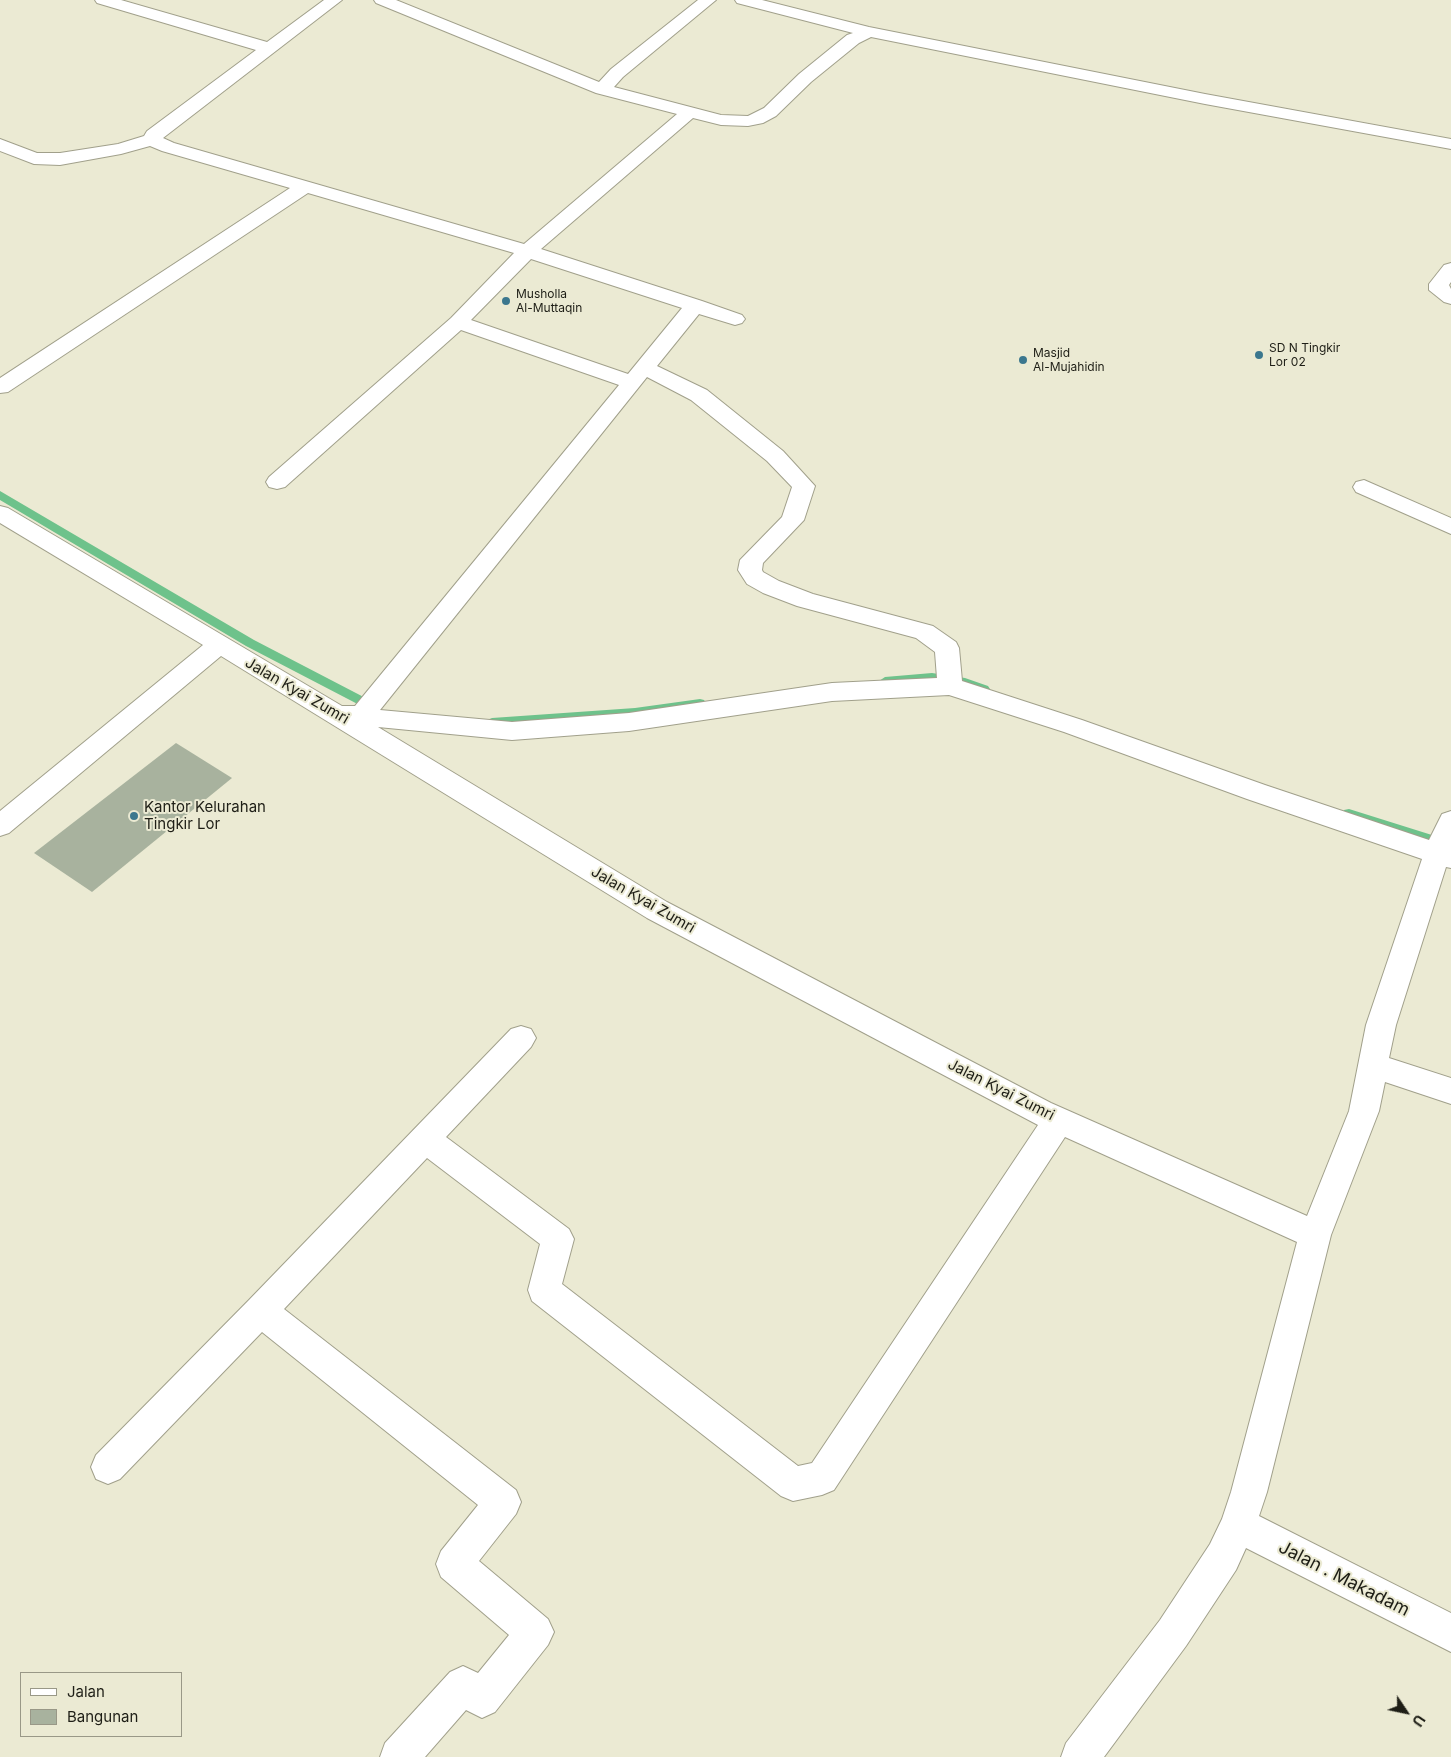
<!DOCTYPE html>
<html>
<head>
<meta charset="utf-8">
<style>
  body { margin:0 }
  #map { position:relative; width:1451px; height:1757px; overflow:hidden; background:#ebead3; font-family:Inter,sans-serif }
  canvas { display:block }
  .legend { position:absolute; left:20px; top:1672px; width:162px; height:65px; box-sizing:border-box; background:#ebead3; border:1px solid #999887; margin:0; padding:6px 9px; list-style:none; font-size:15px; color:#1e1e16 }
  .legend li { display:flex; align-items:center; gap:10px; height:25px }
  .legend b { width:25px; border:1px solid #999887 }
  .north { position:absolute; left:1381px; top:1687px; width:50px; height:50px; -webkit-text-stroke:4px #ebead3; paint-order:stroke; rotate:124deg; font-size:14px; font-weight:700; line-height:20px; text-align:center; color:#1e1e16 }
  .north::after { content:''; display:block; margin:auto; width:18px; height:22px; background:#1e1e16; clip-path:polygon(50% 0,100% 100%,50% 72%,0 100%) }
</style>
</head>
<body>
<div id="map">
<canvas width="1451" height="1757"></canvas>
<ul class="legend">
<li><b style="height:6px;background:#fff"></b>Jalan</li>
<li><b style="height:14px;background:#a8b29e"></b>Bangunan</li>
</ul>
<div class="north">U</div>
</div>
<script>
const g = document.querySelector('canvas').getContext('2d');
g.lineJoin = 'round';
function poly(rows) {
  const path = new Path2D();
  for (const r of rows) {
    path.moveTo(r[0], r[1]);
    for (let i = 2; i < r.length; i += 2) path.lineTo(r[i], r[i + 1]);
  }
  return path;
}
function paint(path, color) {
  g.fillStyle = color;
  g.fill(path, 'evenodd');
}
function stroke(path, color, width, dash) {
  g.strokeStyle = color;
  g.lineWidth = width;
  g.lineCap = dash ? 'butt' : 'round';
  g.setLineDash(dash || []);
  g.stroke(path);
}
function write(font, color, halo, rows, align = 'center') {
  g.font = font + ' Inter,sans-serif';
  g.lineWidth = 4;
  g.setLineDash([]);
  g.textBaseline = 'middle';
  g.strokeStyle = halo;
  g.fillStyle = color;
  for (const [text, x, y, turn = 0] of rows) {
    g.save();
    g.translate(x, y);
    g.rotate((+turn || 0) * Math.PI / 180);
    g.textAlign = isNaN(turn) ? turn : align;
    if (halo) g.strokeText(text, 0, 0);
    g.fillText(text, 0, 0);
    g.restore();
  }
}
const stream = poly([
  [0,491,254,640,379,705,381,708,379,711,375,712,371,711,246,646,0,500,0,491],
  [932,673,965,678,988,686,990,689,984,693,963,686,932,681,885,685,879,681,885,677,932,673],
  [700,699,704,700,706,703,704,706,635,716,492,728,487,726,486,723,487,720,492,718,635,708,700,699],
  [1349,809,1451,841,1451,851,1344,818,1342,814,1344,810,1349,809]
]);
const building = poly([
  [176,743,232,778,92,892,34,853]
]);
const minor = poly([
  [95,0,121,0,267,42,324,0,342,0,163,138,174,143,524,244,677,114,596,93,376,3,374,0,396,0,599,82,611,69,698,0,716,0,623,77,614,87,721,115,748,116,764,108,799,74,847,35,853,33,737,3,735,0,762,0,869,27,1205,94,1451,139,1451,149,1205,104,871,37,859,43,811,82,776,116,763,123,748,126,721,125,693,118,541,249,702,301,742,315,745,319,742,323,735,325,699,314,657,366,707,390,783,451,815,486,804,520,763,563,762,570,763,572,779,581,813,594,933,626,956,642,959,648,962,681,1082,720,1265,785,1429,840,1442,814,1451,811,1451,868,1446,867,1396,1025,1389,1058,1451,1078,1451,1104,1385,1082,1379,1111,1331,1235,1267,1492,1259,1516,1451,1613,1451,1652,1246,1548,1236,1570,1186,1646,1104,1757,1061,1757,1066,1743,1160,1620,1210,1544,1222,1519,1231,1492,1297,1242,1065,1137,834,1490,822,1495,793,1501,781,1496,532,1301,528,1290,540,1244,427,1158,284,1309,516,1490,521,1502,516,1514,479,1561,548,1619,554,1632,548,1645,495,1712,482,1718,466,1710,425,1757,380,1757,385,1743,450,1672,463,1666,478,1673,509,1635,441,1577,436,1564,441,1551,478,1505,262,1332,120,1479,108,1484,96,1479,91,1467,96,1455,249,1300,511,1029,521,1026,531,1029,536,1038,531,1047,446,1137,569,1229,574,1239,562,1284,798,1466,812,1463,1038,1125,647,918,221,656,9,833,0,836,0,811,203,645,0,523,0,506,8,508,342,706,355,706,619,385,461,330,285,487,277,489,269,487,266,482,269,477,451,318,514,253,308,193,8,392,0,393,0,378,290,188,162,151,150,146,121,154,60,165,34,164,0,151,0,139,37,153,60,153,118,144,144,136,147,131,256,50,97,3,95,0],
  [531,259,682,308,628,374,471,320,531,259],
  [647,377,691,400,767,461,792,487,782,517,740,560,738,570,747,584,763,593,797,606,916,638,935,652,937,678,832,683,629,713,512,722,380,710,647,377],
  [949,695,1064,732,1247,799,1422,859,1366,1025,1349,1111,1307,1216,1051,1103,667,902,378,727,512,740,629,731,832,701,949,695],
  [1451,263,1451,282,1449,285,1451,289,1451,304,1444,302,1429,290,1429,284,1444,265,1451,263],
  [1364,480,1451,518,1451,534,1356,492,1353,487,1356,482,1364,480]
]);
const markers = [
  [506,301,5,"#3b778e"],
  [1259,355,5,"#3b778e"],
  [1023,360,5,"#3b778e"],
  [134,816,5,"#3b778e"]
];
const farPoinames = [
  ["Musholla",516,294],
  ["Al-Muttaqin",516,308],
  ["SD N Tingkir",1269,348],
  ["Lor 02",1269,362],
  ["Masjid",1033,353],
  ["Al-Mujahidin",1033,367]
];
const streetNames = [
  ["Jalan Kyai Zumri",297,691,30],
  ["Jalan Kyai Zumri",643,900,30],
  ["Jalan Kyai Zumri",1001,1090,27]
];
const poiNames = [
  ["Kantor Kelurahan",144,807],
  ["Tingkir Lor",144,824]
];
const nearStreetnames = [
  ["Jalan . Makadam",1344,1579,27]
];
paint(stream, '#6ec28b');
paint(building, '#a8b29e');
stroke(minor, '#a1a08b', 2);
paint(minor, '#fff');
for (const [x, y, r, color] of markers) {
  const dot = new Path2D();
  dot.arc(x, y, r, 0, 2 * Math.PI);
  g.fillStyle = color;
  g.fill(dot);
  stroke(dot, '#ebead3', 2);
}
write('12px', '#1e1e16', '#ebead3', farPoinames, 'left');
write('15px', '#1e1e16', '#ebead3', streetNames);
write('15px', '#1e1e16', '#ebead3', poiNames, 'left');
write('18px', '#1e1e16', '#ebead3', nearStreetnames);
</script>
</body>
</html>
